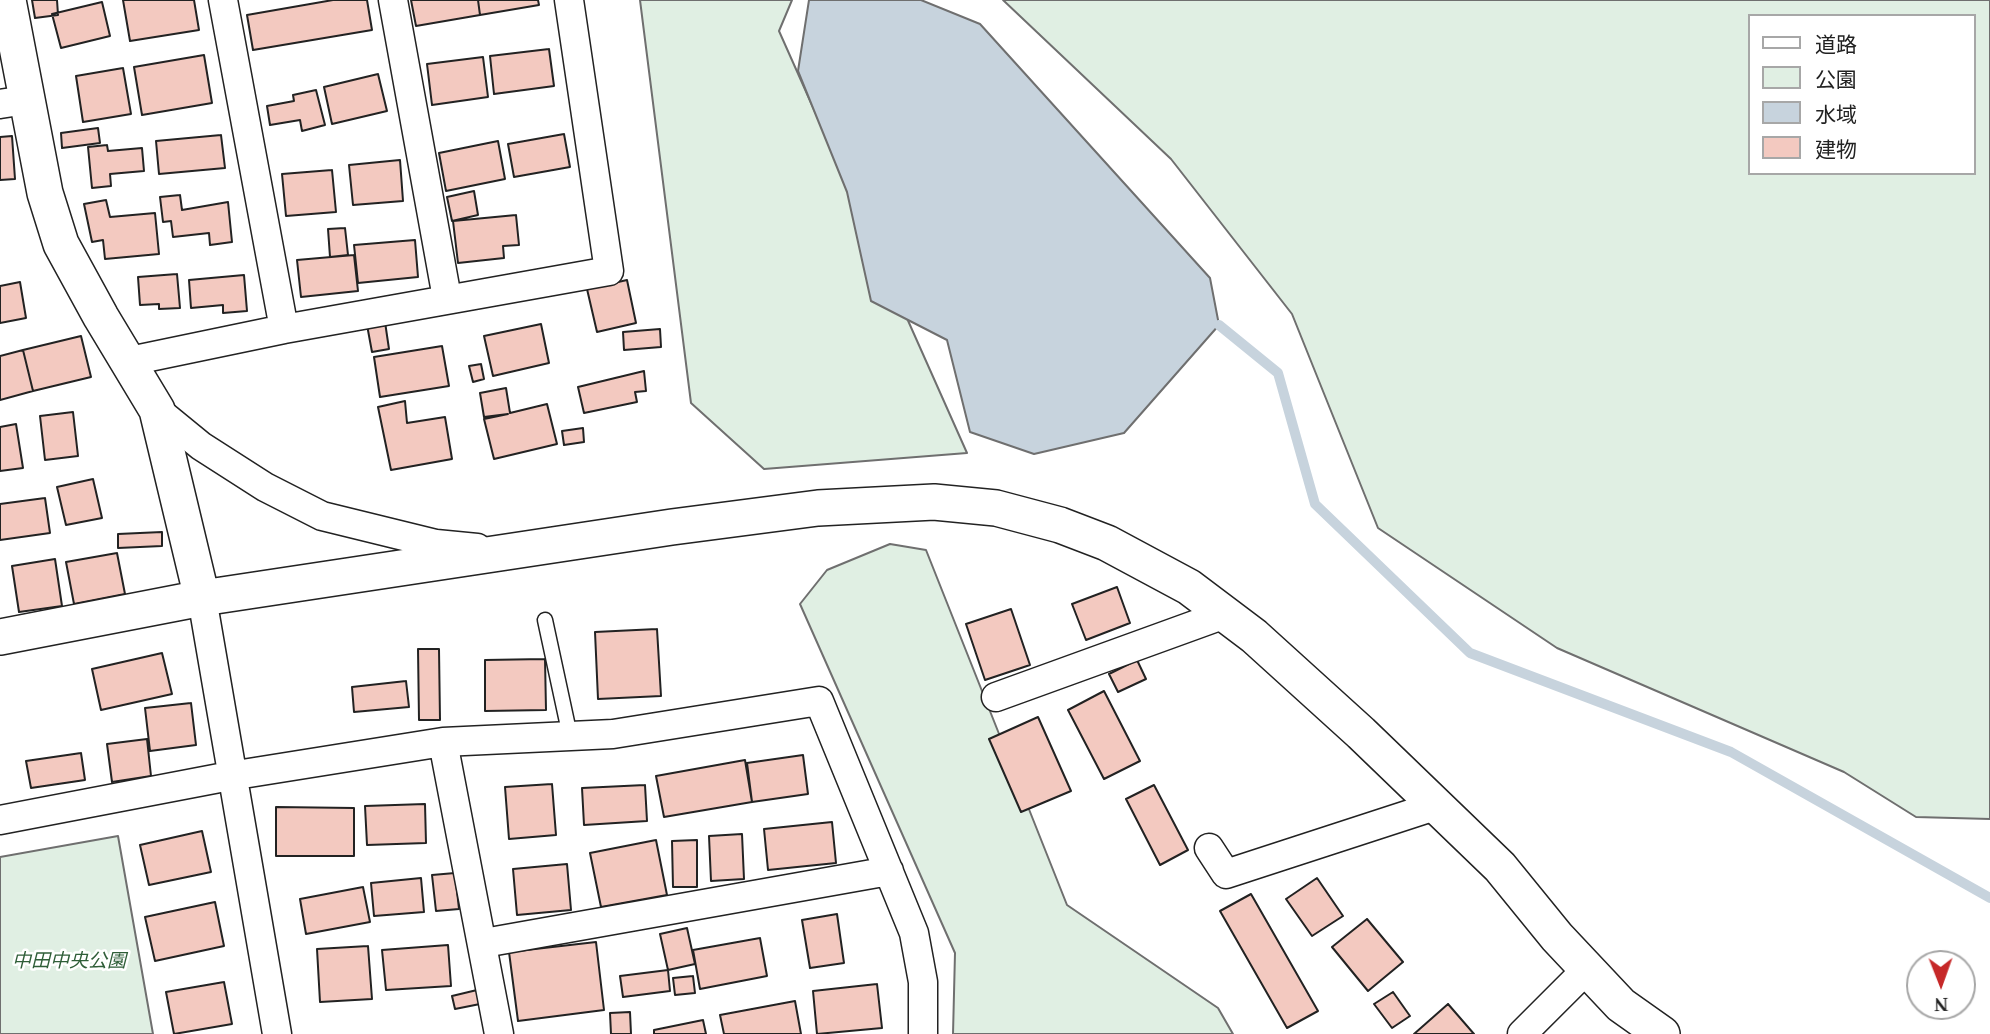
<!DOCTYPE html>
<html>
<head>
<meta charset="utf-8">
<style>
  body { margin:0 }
  #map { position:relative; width:1990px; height:1034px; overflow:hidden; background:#fff; font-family:"Times New Roman","Noto Sans JP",serif }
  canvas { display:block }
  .legend { position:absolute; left:1748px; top:14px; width:228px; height:161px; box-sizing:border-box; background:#fff; border:2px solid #a7a7a7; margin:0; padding:9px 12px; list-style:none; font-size:21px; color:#222 }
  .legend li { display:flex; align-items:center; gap:14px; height:35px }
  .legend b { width:35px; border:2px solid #a7a7a7 }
  .north { position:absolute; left:1906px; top:950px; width:70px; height:70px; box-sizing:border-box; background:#fff; border:2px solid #a7a7a7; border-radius:50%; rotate:179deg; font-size:19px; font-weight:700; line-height:28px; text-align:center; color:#222 }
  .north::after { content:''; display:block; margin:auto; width:24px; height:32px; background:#c62828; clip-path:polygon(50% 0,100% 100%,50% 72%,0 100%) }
</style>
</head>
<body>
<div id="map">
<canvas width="1990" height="1034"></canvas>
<ul class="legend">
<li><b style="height:9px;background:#fff"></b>道路</li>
<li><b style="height:19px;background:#e0efe3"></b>公園</li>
<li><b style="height:19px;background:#c7d3dd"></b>水域</li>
<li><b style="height:19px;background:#f3c9c0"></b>建物</li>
</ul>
<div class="north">N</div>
</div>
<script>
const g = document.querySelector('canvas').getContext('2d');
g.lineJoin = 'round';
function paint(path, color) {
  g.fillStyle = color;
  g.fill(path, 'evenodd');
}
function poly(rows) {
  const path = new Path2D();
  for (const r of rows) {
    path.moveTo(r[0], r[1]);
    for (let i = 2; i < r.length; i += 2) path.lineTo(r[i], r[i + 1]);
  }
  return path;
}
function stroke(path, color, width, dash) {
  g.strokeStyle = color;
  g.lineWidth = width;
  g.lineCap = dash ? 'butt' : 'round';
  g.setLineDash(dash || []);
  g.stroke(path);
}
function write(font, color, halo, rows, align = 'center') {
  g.font = font + ' "Times New Roman","Noto Sans JP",serif';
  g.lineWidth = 5;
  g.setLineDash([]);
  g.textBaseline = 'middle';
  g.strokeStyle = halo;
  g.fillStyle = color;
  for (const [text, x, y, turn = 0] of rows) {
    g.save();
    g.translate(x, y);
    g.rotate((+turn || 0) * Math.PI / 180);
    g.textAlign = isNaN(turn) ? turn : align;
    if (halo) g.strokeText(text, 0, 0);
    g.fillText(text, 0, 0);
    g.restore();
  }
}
const green = poly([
  [640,0,792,0,779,31,967,453,764,469,691,403,640,0],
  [1003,0,1990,0,1990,819,1916,817,1844,772,1557,648,1378,528,1292,314,1171,159,1003,0],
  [1750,16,1974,16,1974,173,1750,173,1750,16],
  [890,544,926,550,1067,905,1218,1008,1233,1034,953,1034,955,953,800,604,827,570,890,544],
  [118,836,153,1034,0,1034,0,857,118,836]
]);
const water = poly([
  [809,0,921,0,980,24,1210,278,1219,325,1124,433,1034,454,970,432,947,340,871,301,847,192,798,71,809,0]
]);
const stream = poly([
  [1219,325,1278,373,1315,504,1470,653,1731,752,1990,898]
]);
const building = poly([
  [32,0,57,0,58,15,35,18,32,0],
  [123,0,194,0,199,30,130,41,123,0],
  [333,0,367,0,372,30,253,50,247,15,333,0],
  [411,0,478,0,480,15,416,26,411,0],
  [478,0,538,0,539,5,480,15,478,0],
  [102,2,110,36,61,48,52,14,102,2],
  [549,49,554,86,494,94,490,56,549,49],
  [204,55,212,103,142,115,134,67,204,55],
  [483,57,488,97,432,105,427,64,483,57],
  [123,68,131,114,83,122,76,76,123,68],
  [378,74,387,111,332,124,324,87,378,74],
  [316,90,325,125,302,131,300,120,270,125,267,106,294,101,293,95,316,90],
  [98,128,100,143,62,148,61,133,98,128],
  [564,134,570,167,514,177,508,144,564,134],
  [221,135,225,168,159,174,156,141,221,135],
  [12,136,15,179,0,180,0,137,12,136],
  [498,141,505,179,446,191,439,153,498,141],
  [107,145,108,151,142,148,144,171,110,174,111,186,92,188,88,147,107,145],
  [400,160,403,201,353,205,349,165,400,160],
  [332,170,336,212,286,216,282,174,332,170],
  [474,191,478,215,452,221,447,197,474,191],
  [180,195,182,210,228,202,232,242,210,245,209,233,173,237,171,221,163,222,160,197,180,195],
  [106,200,110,217,155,213,159,254,105,259,103,240,92,242,84,204,106,200],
  [516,215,519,245,503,246,504,258,458,263,453,221,516,215],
  [345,228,348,255,330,257,328,229,345,228],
  [415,240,418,277,358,283,354,245,415,240],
  [354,255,358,291,301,297,297,260,354,255],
  [177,274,180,308,159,309,159,304,140,305,138,277,177,274],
  [244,275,247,311,223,313,223,305,191,308,189,280,244,275],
  [627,280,636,323,597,332,587,289,627,280],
  [20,282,26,318,0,323,0,286,20,282],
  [385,322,389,349,372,352,367,325,385,322],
  [541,324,549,363,493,376,484,336,541,324],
  [660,329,661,347,624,350,623,332,660,329],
  [81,336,91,377,33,391,23,350,81,336],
  [442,346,449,386,380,397,374,357,442,346],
  [23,350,33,391,0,400,0,356,23,350],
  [481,364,484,379,473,382,469,366,481,364],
  [644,371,646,391,635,392,637,402,584,413,578,387,644,371],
  [506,388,510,413,547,404,557,444,494,459,484,419,508,414,484,417,480,393,506,388],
  [405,401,407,423,445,417,452,459,391,470,378,407,405,401],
  [73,412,78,456,45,460,40,416,73,412],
  [16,424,23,468,0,471,0,427,16,424],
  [583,428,584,442,564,445,562,431,583,428],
  [93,479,102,518,66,525,57,487,93,479],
  [45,498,50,533,0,540,0,504,45,498],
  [162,532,162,546,118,548,118,534,162,532],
  [117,553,125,594,74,604,66,562,117,553],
  [55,559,62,606,19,612,12,566,55,559],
  [1117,587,1130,623,1086,640,1072,604,1117,587],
  [1011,609,1030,665,985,680,966,624,1011,609],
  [657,629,661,696,598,699,595,632,657,629],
  [418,649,439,649,440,720,419,720,418,649],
  [162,653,172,694,101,710,92,669,162,653],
  [545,659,546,710,485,711,485,660,545,659],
  [1137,660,1146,679,1118,692,1109,674,1137,660],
  [406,681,409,707,354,712,352,687,406,681],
  [1104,691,1140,761,1104,779,1068,710,1104,691],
  [191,703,196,745,150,751,145,708,191,703],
  [1038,717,1071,791,1021,812,989,739,1038,717],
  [147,739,151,776,112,782,107,744,147,739],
  [81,753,85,780,31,788,26,761,81,753],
  [803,755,808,794,752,802,747,763,803,755],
  [745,760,752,802,664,817,656,776,745,760],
  [552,784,556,835,509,839,505,787,552,784],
  [645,785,647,821,584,825,582,788,645,785],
  [1154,785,1188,850,1160,865,1126,799,1154,785],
  [425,804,426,843,367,845,365,806,425,804],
  [276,807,354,808,354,856,276,856,276,807],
  [832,822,836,863,768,870,764,829,832,822],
  [202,831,211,872,149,885,140,845,202,831],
  [742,834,744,879,711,881,709,836,742,834],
  [656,840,667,895,601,907,590,853,656,840],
  [697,840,697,887,673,887,672,841,697,840],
  [567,864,571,910,517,915,513,869,567,864],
  [455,873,459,909,436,911,432,875,455,873],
  [421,878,424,912,374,916,371,883,421,878],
  [1317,878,1343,916,1312,936,1286,899,1317,878],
  [363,887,370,922,306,934,300,899,363,887],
  [1251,894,1318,1011,1287,1028,1220,911,1251,894],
  [215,902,224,946,155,961,145,917,215,902],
  [837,914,844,963,810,968,802,920,837,914],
  [1367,919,1403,962,1368,991,1332,947,1367,919],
  [687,928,695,964,668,970,660,934,687,928],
  [760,938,767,976,700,989,693,950,760,938],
  [596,942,604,1010,518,1021,509,952,596,942],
  [448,945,451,986,386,990,382,950,448,945],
  [368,946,372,999,320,1002,317,949,368,946],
  [668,970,670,991,623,997,620,976,668,970],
  [693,976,695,993,675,995,673,978,693,976],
  [224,982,232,1024,174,1034,166,992,224,982],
  [877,984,882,1028,817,1034,813,991,877,984],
  [477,990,480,1004,455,1009,452,996,477,990],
  [1393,992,1410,1016,1392,1028,1374,1004,1393,992],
  [795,1001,801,1034,724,1034,720,1015,795,1001],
  [1448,1004,1474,1034,1414,1034,1448,1004],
  [630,1012,631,1034,611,1034,610,1013,630,1012],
  [703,1020,706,1034,654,1034,654,1030,703,1020]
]);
const service = poly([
  [545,620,570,736]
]);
const minor = poly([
  [223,0,284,329],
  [393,0,447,298],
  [0,104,26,100],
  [130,361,284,329,609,271,569,0],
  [157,410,201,446,265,487,322,516,436,544,477,548],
  [202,598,277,1034],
  [996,697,1225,614],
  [443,742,499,1034],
  [0,820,230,776,443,742,613,734,819,701,914,933,923,982,923,1034],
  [1209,848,1226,874,1438,805],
  [484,943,889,871],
  [1522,1034,1587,969]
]);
const tertiary = poly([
  [8,0,45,193,61,244,101,317,157,410,202,598],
  [0,637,202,598,672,527,818,508,934,502,996,508,1060,525,1107,543,1189,587,1254,636,1361,733,1500,867,1557,937,1621,1005,1662,1034]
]);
const parkNames = [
  ["中田中央公園",69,962]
];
paint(green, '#e0efe3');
stroke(green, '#6f6f6f', 2);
paint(water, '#c7d3dd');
stroke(water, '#6f6f6f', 2);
stroke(stream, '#c7d3dd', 10);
paint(building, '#f3c9c0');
stroke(building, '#222', 2);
stroke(service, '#222', 17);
stroke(minor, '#222', 31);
stroke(tertiary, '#222', 38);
stroke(service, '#fff', 14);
stroke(minor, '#fff', 28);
stroke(tertiary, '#fff', 35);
write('italic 19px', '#2f5e38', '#fff', parkNames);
</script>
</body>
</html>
